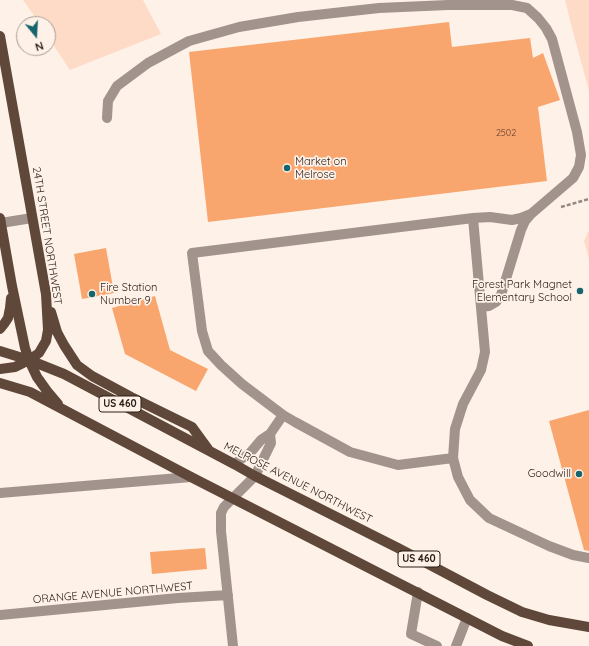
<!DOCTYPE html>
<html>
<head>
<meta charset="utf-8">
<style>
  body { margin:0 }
  #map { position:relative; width:589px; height:646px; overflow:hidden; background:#fef1e8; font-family:Quicksand,sans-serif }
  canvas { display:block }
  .north { position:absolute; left:16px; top:16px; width:40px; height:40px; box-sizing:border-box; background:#fef1e8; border:1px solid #aa9d95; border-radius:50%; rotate:162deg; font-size:11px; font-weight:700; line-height:16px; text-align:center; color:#2b2018 }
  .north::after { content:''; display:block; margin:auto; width:14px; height:18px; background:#17656c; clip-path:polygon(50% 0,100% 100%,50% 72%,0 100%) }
</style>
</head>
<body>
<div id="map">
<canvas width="589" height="646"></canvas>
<div class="north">N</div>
</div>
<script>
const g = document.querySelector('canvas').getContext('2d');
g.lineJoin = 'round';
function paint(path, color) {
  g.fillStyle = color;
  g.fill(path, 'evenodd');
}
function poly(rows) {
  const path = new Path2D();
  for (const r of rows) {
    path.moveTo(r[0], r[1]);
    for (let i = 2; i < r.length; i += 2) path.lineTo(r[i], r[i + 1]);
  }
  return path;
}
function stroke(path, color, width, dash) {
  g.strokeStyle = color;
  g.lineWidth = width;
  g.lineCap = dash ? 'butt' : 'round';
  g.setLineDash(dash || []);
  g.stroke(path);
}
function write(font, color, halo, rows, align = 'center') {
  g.font = font + ' Quicksand,sans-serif';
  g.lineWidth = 3.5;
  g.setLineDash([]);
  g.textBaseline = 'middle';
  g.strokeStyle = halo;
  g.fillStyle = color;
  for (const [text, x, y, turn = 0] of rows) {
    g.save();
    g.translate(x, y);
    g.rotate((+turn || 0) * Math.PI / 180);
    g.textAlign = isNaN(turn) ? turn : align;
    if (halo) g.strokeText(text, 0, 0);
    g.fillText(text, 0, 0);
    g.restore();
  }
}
const green = poly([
  [23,0,143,0,161,34,70,70,48,37,48,24,40,24],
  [565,0,589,0,589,91,572,28],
  [589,231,589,259,584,241,588,232]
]);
const building = poly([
  [449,22,452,47,530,38,533,58,543,53,560,100,538,107,547,181,208,222,189,52],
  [106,248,114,293,82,299,74,254],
  [155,296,170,350,208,369,196,391,125,354,112,308],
  [589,410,589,551,584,550,549,421],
  [205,548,207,569,152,574,150,552]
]);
const path = poly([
  [561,207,589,199]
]);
const minor = poly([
  [107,118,108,101,117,86,148,63,189,41,239,27,298,17,379,8,448,5,512,5,527,8,538,18,546,28,552,39,577,132,581,155,579,167,573,178,531,214,525,221,521,230,501,295,496,302,489,306,481,307],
  [473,218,490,217,512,220,521,218,531,214],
  [1,223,32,218],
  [283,415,242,384,221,365,208,351,202,331,192,253,473,218,485,352,481,370,463,404,455,429,453,458],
  [234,464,250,453,261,440,270,434,283,415,295,422,350,452,398,465,453,458,458,477,470,500,489,518,549,546,573,555,589,558],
  [0,493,191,477],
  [418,592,411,634,437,646],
  [0,615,178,598,228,595],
  [233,646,221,531,221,513,224,507,255,476,271,443,270,434],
  [456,646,467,618]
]);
const major = poly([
  [0,36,46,294,48,330,46,341,39,353,29,360,15,367,0,369],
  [0,218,12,286,25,348,29,360,37,377,47,391,58,404],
  [51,312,57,332,64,345,77,365,92,376,131,397,192,427,208,449],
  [0,329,4,324,8,318,10,308,11,298],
  [0,351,29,360,64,374,234,464,255,476,398,548,487,595,522,612,549,620,589,627],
  [0,383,30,392,191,477,502,636,528,646]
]);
const markers = [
  [287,168,4,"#17656c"],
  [580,291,4,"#17656c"],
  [92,294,4,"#17656c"],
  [579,474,4,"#17656c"]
];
const numberNames = [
  ["2502",506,133]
];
const shields = [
  [120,404,42],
  [419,559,42]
];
const shieldNames = [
  ["US 460",120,404],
  ["US 460",419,559]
];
const poiNames = [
  ["Market on",295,162],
  ["Melrose",295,175],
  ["Forest Park Magnet",572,285,"right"],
  ["Elementary School",572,298,"right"],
  ["Fire Station",100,288],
  ["Number 9",100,301],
  ["Goodwill",571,474,"right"]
];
const streetNames = [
  ["24TH STREET NORTHWEST",47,236,81],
  ["MELROSE AVENUE NORTHWEST",298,483,27],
  ["ORANGE AVENUE NORTHWEST",113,593,-5]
];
paint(green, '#fedbc6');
paint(building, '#f8a56e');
stroke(path, '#948880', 2.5, [4, 2]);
stroke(minor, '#a2948c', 10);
stroke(major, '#5f4839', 10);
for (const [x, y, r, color] of markers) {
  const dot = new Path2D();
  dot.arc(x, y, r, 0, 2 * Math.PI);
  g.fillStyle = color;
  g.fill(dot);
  stroke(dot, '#fef1e8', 1.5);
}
write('9px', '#5e412e', null, numberNames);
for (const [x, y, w] of shields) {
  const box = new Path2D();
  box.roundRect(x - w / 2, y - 8, w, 16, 3);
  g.fillStyle = '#fef1e8';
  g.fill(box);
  stroke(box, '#2b2018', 1);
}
write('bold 10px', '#2b2018', null, shieldNames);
write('11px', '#2b2018', '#fef1e8', poiNames, 'left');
write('11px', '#2b2018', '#fef1e8', streetNames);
</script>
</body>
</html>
